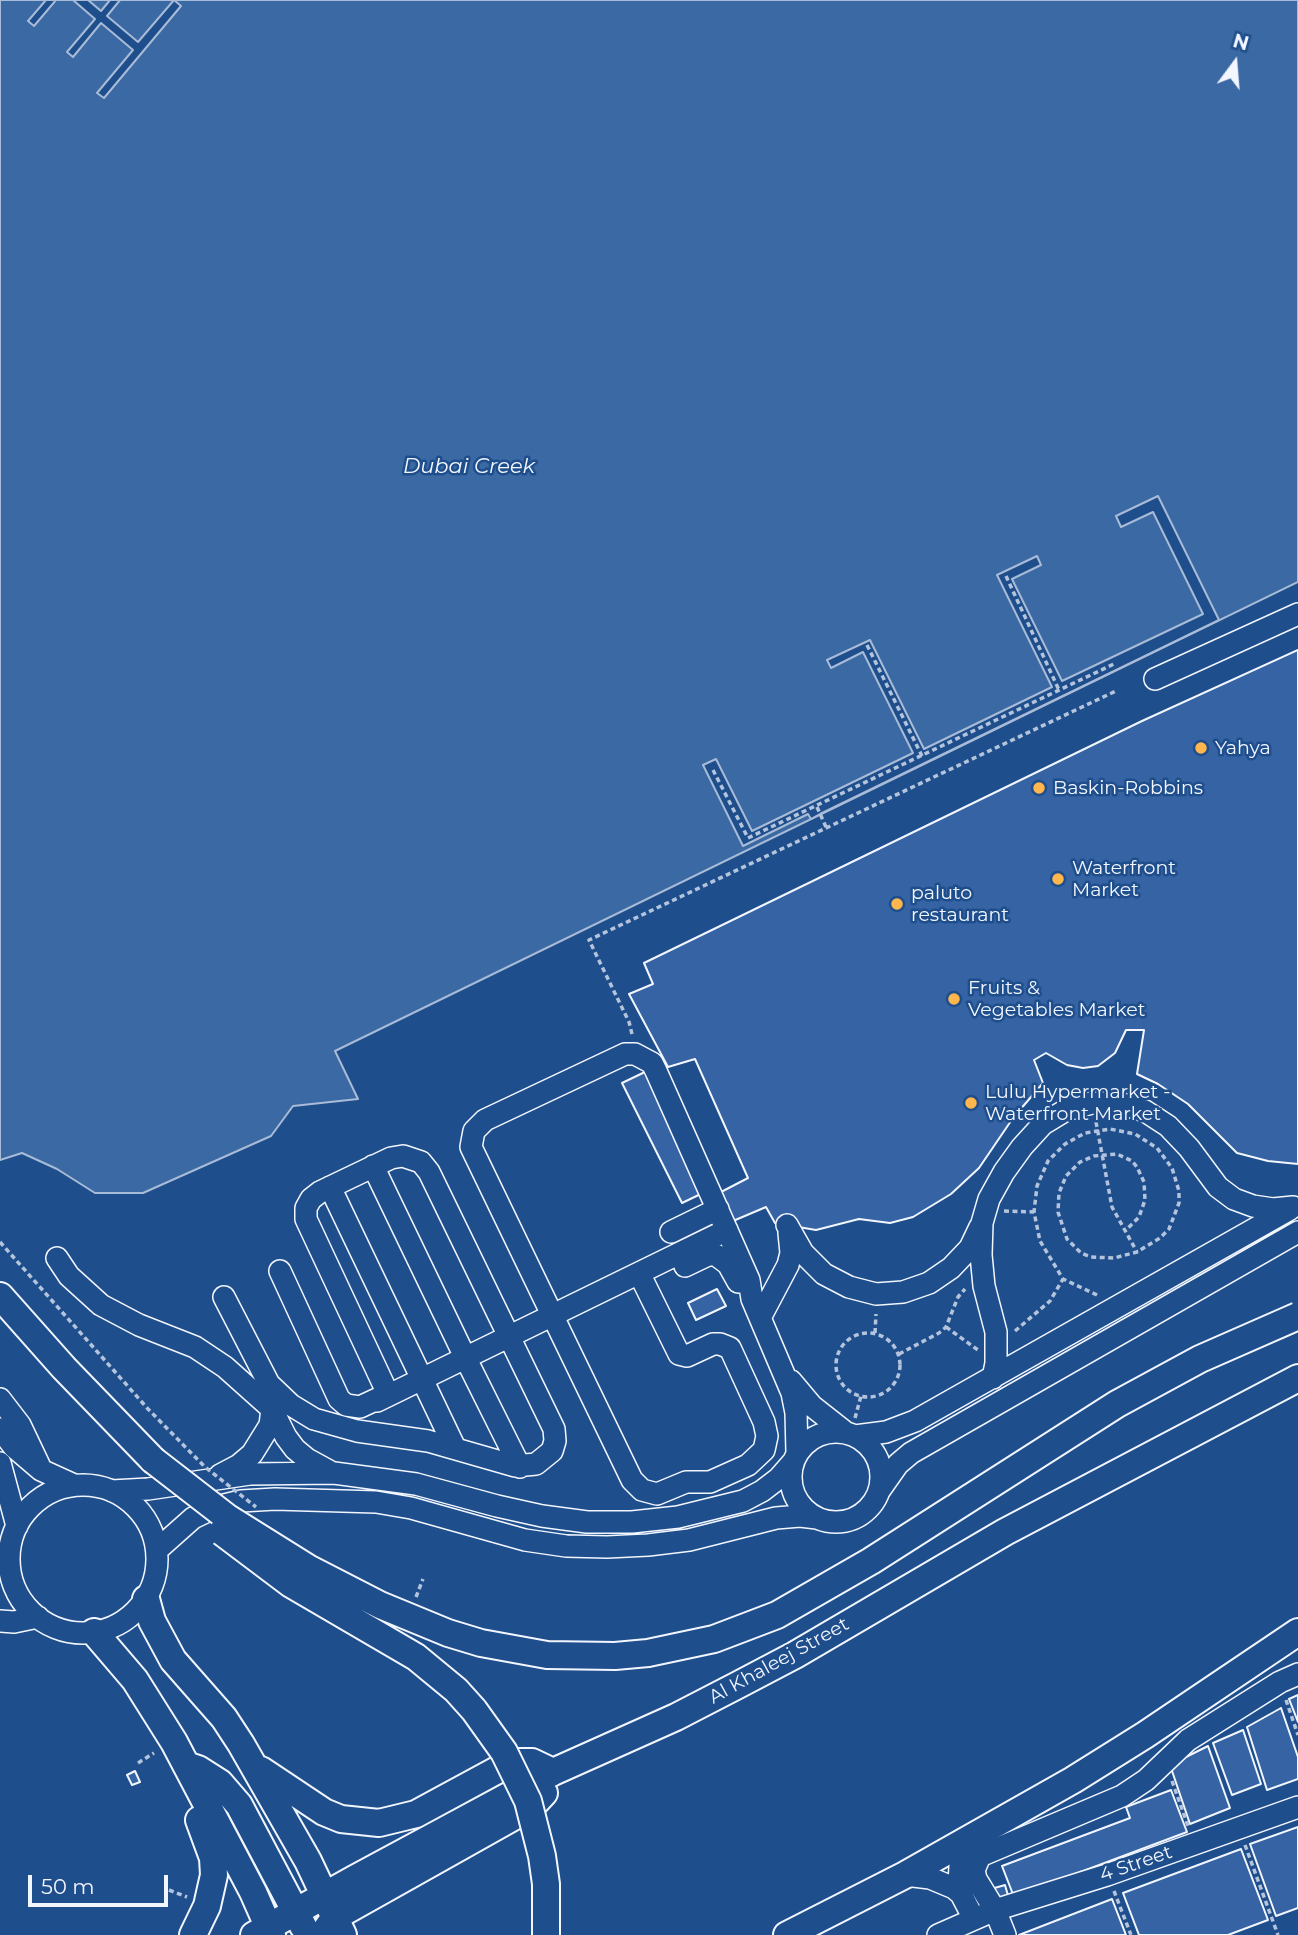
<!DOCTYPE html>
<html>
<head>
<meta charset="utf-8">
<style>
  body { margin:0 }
  #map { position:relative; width:1298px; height:1935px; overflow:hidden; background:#1f4e8c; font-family:Montserrat,sans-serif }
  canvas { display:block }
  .north { position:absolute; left:1200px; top:28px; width:70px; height:70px; -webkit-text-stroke:5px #1f4e8c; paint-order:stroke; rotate:16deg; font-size:19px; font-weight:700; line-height:28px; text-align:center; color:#f2f6ff }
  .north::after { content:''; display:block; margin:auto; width:24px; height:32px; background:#f2f6ff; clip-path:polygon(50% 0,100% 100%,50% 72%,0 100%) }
  .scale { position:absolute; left:28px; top:1875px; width:140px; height:32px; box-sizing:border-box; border:4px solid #f2f6ff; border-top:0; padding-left:9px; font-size:21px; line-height:24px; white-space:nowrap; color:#f2f6ff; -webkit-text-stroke:5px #1f4e8c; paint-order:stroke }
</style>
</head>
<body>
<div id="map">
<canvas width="1298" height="1935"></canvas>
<div class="north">N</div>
<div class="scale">50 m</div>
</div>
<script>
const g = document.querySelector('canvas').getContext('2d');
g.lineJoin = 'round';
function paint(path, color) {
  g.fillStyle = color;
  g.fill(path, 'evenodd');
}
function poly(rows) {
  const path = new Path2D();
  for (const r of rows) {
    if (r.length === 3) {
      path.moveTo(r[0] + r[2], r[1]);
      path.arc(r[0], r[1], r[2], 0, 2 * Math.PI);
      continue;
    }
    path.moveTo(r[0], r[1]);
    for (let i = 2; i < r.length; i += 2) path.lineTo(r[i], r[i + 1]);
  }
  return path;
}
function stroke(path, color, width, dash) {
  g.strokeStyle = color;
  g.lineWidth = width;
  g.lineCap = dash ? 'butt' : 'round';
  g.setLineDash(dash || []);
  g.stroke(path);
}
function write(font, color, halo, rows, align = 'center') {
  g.font = font + ' Montserrat,sans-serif';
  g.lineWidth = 5;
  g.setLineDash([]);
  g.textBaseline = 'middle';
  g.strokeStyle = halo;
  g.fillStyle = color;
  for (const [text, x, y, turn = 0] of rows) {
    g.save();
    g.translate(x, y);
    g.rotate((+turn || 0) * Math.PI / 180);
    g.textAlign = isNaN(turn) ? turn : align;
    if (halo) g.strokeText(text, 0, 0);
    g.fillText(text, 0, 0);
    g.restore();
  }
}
const water = poly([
  [0,0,1298,0,1298,582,335,1051,358,1099,293,1106,271,1136,143,1193,95,1193,57,1169,22,1153,0,1160,0,0]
]);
const pier = poly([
  [46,0,56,0,34,26,28,21,46,0],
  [73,0,88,0,101,11,110,0,120,0,107,16,138,42,174,0,181,6,104,98,97,93,133,50,101,23,73,57,67,52,95,19,73,0],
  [1158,496,1219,620,820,814,811,819,808,814,743,846,703,765,716,759,752,831,913,753,863,652,831,668,827,660,870,640,924,749,1052,687,997,575,1037,556,1041,565,1012,579,1062,681,1203,614,1153,512,1121,527,1116,516,1158,496]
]);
const building = poly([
  [1298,650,1298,1164,1268,1161,1237,1153,1188,1104,1158,1084,1137,1074,1144,1030,1126,1030,1115,1053,1098,1066,1083,1068,1067,1065,1046,1053,1034,1060,1043,1083,1013,1118,979,1168,951,1194,913,1217,890,1223,859,1219,816,1230,775,1223,766,1207,733,1221,721,1192,748,1178,695,1059,668,1067,629,994,653,984,644,963,1142,721,1298,650],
  [647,1071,707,1191,682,1203,622,1083,647,1071],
  [717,1289,726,1306,696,1320,688,1303,717,1289],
  [1298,1695,1298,1722,1289,1699,1298,1695],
  [1281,1708,1298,1757,1298,1779,1267,1790,1247,1727,1281,1708],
  [1243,1730,1261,1784,1232,1795,1213,1743,1243,1730],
  [1208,1746,1230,1808,1190,1824,1170,1765,1208,1746],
  [135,1771,140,1782,132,1785,127,1775,135,1771],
  [1171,1790,1187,1832,1014,1897,1002,1866,1130,1818,1126,1807,1171,1790],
  [1298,1827,1298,1908,1276,1916,1250,1844,1298,1827],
  [1241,1849,1268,1920,1228,1935,1139,1935,1123,1893,1241,1849],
  [1005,1885,1009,1899,996,1903,991,1889,1005,1885],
  [1112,1899,1126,1935,1019,1935,1112,1899]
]);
const path = poly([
  [1006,576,1059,690],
  [867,645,922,756],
  [713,770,748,838,1116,663],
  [817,807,826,827],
  [632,1034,629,1022,589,940,1116,691],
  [1096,1122,1112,1207,1137,1252],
  [1004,1211,1034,1212],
  [1097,1295,1063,1279,1040,1241,1034,1212,1037,1186,1048,1161,1065,1144,1085,1133,1110,1129,1135,1134,1157,1148,1172,1168,1179,1191,1179,1203,1169,1229,1160,1238,1137,1252,1114,1258,1091,1257,1081,1253,1067,1239,1058,1212,1059,1193,1066,1176,1080,1162,1094,1156,1117,1154,1132,1161,1137,1167,1144,1182,1145,1200,1139,1217,1125,1231],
  [946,1327,978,1350],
  [1015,1331,1050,1301,1063,1279],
  [868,1365,32],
  [875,1333,876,1314],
  [899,1354,939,1333,946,1327,958,1297,965,1289],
  [855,1418,861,1396],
  [416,1597,423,1579],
  [1286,1700,1298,1735],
  [138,1763,154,1753],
  [1172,1781,1188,1826],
  [1245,1845,1278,1935],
  [169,1890,187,1897],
  [1114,1891,1131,1935]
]);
const minor = poly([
  [1155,679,1298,614],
  [373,1166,465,1357,520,1467],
  [330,1187,455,1448],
  [787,1225,803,1253,824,1274,849,1287,876,1294,903,1292,929,1283,951,1268,970,1248,980,1227],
  [671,1232,718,1209],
  [57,1258,69,1276,101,1305,139,1325,195,1347,225,1367,272,1409,286,1437,295,1449,307,1459,329,1471],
  [685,1266,708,1255,716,1255,728,1264,738,1282],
  [639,1273,679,1354,687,1356,713,1344,720,1344,730,1348,764,1422,767,1436,764,1450,748,1465,710,1482,686,1482,657,1494,642,1490,632,1480,471,1147,474,1131,485,1120,625,1054,635,1054,652,1063,656,1071,749,1280,752,1299,792,1393,796,1413,797,1453],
  [224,1297,269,1384,291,1405,314,1419,357,1431,428,1441,515,1466,536,1464,552,1451,555,1441,554,1429,429,1172,421,1162,403,1156,391,1158,320,1192,311,1199,306,1208,306,1219,388,1394,360,1407,346,1405,339,1399,280,1271],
  [760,1318,788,1265,791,1253,789,1233],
  [993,1378,996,1363,996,1332,984,1286,981,1255,982,1223,989,1199,1004,1172,1022,1147,1043,1124,1066,1110,1092,1103,1119,1103,1145,1111,1168,1126,1189,1148,1218,1187,1234,1199,1253,1206,1273,1209,1293,1207],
  [791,1381,812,1406,845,1432],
  [0,1399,20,1425,39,1465],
  [377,1401,727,1230],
  [0,1429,14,1447,41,1470,74,1485],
  [836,1477,45],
  [855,1436,886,1432,915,1421,1290,1209],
  [0,1463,17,1526],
  [220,1475,239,1465,252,1454,270,1425,272,1409],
  [83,1559,74],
  [112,1491,148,1489,250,1474,334,1473,416,1484,497,1506,542,1516,587,1522,632,1522,678,1517,743,1501,762,1491,779,1478,793,1462],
  [879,1491,898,1464,911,1453,1298,1232],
  [157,1550,193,1518,216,1507,241,1501,275,1499,376,1502,411,1508,525,1540,566,1546,607,1547,648,1545,689,1540,776,1518,800,1516,817,1518],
  [0,1621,14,1622,38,1617],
  [966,1846,960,1866,959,1884,961,1894,974,1919],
  [905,1875,930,1878,954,1888,961,1894],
  [938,1935,995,1910,1107,1875,1298,1807],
  [1005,1935,995,1910,976,1879,974,1870,980,1856,1122,1796,1146,1780,1188,1740,1280,1682,1298,1674]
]);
const major = poly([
  [0,1296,64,1368,153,1460],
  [146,1599,152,1621,173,1660,224,1718,241,1744,308,1861,343,1935],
  [94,1632,135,1680,174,1742,253,1892,272,1935],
  [186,1765,198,1769,220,1783,239,1805,303,1926],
  [261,1770,324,1812,341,1819,379,1823,416,1814,512,1762,532,1762,553,1772],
  [193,1935,207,1906,214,1875,213,1858,199,1820],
  [254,1935,354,1879,553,1772,676,1717,736,1686,795,1655,1005,1532,1298,1378],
  [322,1935,335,1917,531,1807,544,1793],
  [787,1935,905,1875,1073,1780,1145,1735,1298,1632]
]);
const pathBridge = poly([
  [0,1242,148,1409,205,1467,256,1507]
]);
const majorBridge = poly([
  [153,1460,228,1518,308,1568,380,1605,448,1633,481,1643,547,1655,615,1656,648,1653,714,1639,777,1615,871,1561,1117,1404,1200,1359,1298,1316],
  [222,1532,291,1584,416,1657,456,1690,474,1710,504,1752,528,1801,542,1856,546,1884,546,1935]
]);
const markers = [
  [1201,748,7,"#ffb74d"],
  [1039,788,7,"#ffb74d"],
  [1058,879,7,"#ffb74d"],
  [897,904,7,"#ffb74d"],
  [954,999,7,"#ffb74d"],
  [971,1103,7,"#ffb74d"]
];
const poiNames = [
  ["Yahya",1215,748],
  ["Baskin-Robbins",1053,788],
  ["Waterfront",1072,868],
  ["Market",1072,890],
  ["paluto",911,893],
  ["restaurant",911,915],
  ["Fruits &",968,988],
  ["Vegetables Market",968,1010],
  ["Lulu Hypermarket -",985,1092],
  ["Waterfront Market",985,1114]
];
const streetNames = [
  ["Al Khaleej Street",779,1661,-29],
  ["4 Street",1136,1864,-19]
];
const waterNames = [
  ["Dubai Creek",469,467]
];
paint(water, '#3b69a3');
stroke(water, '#a8bbd7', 2);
paint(pier, '#1f4e8c');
stroke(pier, '#a8bbd7', 2);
paint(building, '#3563a3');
stroke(building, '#f2f6ff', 2);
stroke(minor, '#f2f6ff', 24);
stroke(major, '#f2f6ff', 30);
stroke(path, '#b3c4dc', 3.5, [5, 3.5]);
stroke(minor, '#1f4e8c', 21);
stroke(major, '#1f4e8c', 26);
stroke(majorBridge, '#f2f6ff', 30, []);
stroke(pathBridge, '#b3c4dc', 3.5, [5, 3.5]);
stroke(majorBridge, '#1f4e8c', 26);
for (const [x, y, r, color] of markers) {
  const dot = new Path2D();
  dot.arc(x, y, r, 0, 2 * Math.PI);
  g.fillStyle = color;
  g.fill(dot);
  stroke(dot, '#1f4e8c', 2.5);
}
write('19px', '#f2f6ff', '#1f4e8c', poiNames, 'left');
write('19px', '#f2f6ff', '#1f4e8c', streetNames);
write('italic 21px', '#f2f6ff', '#1f4e8c', waterNames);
</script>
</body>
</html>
